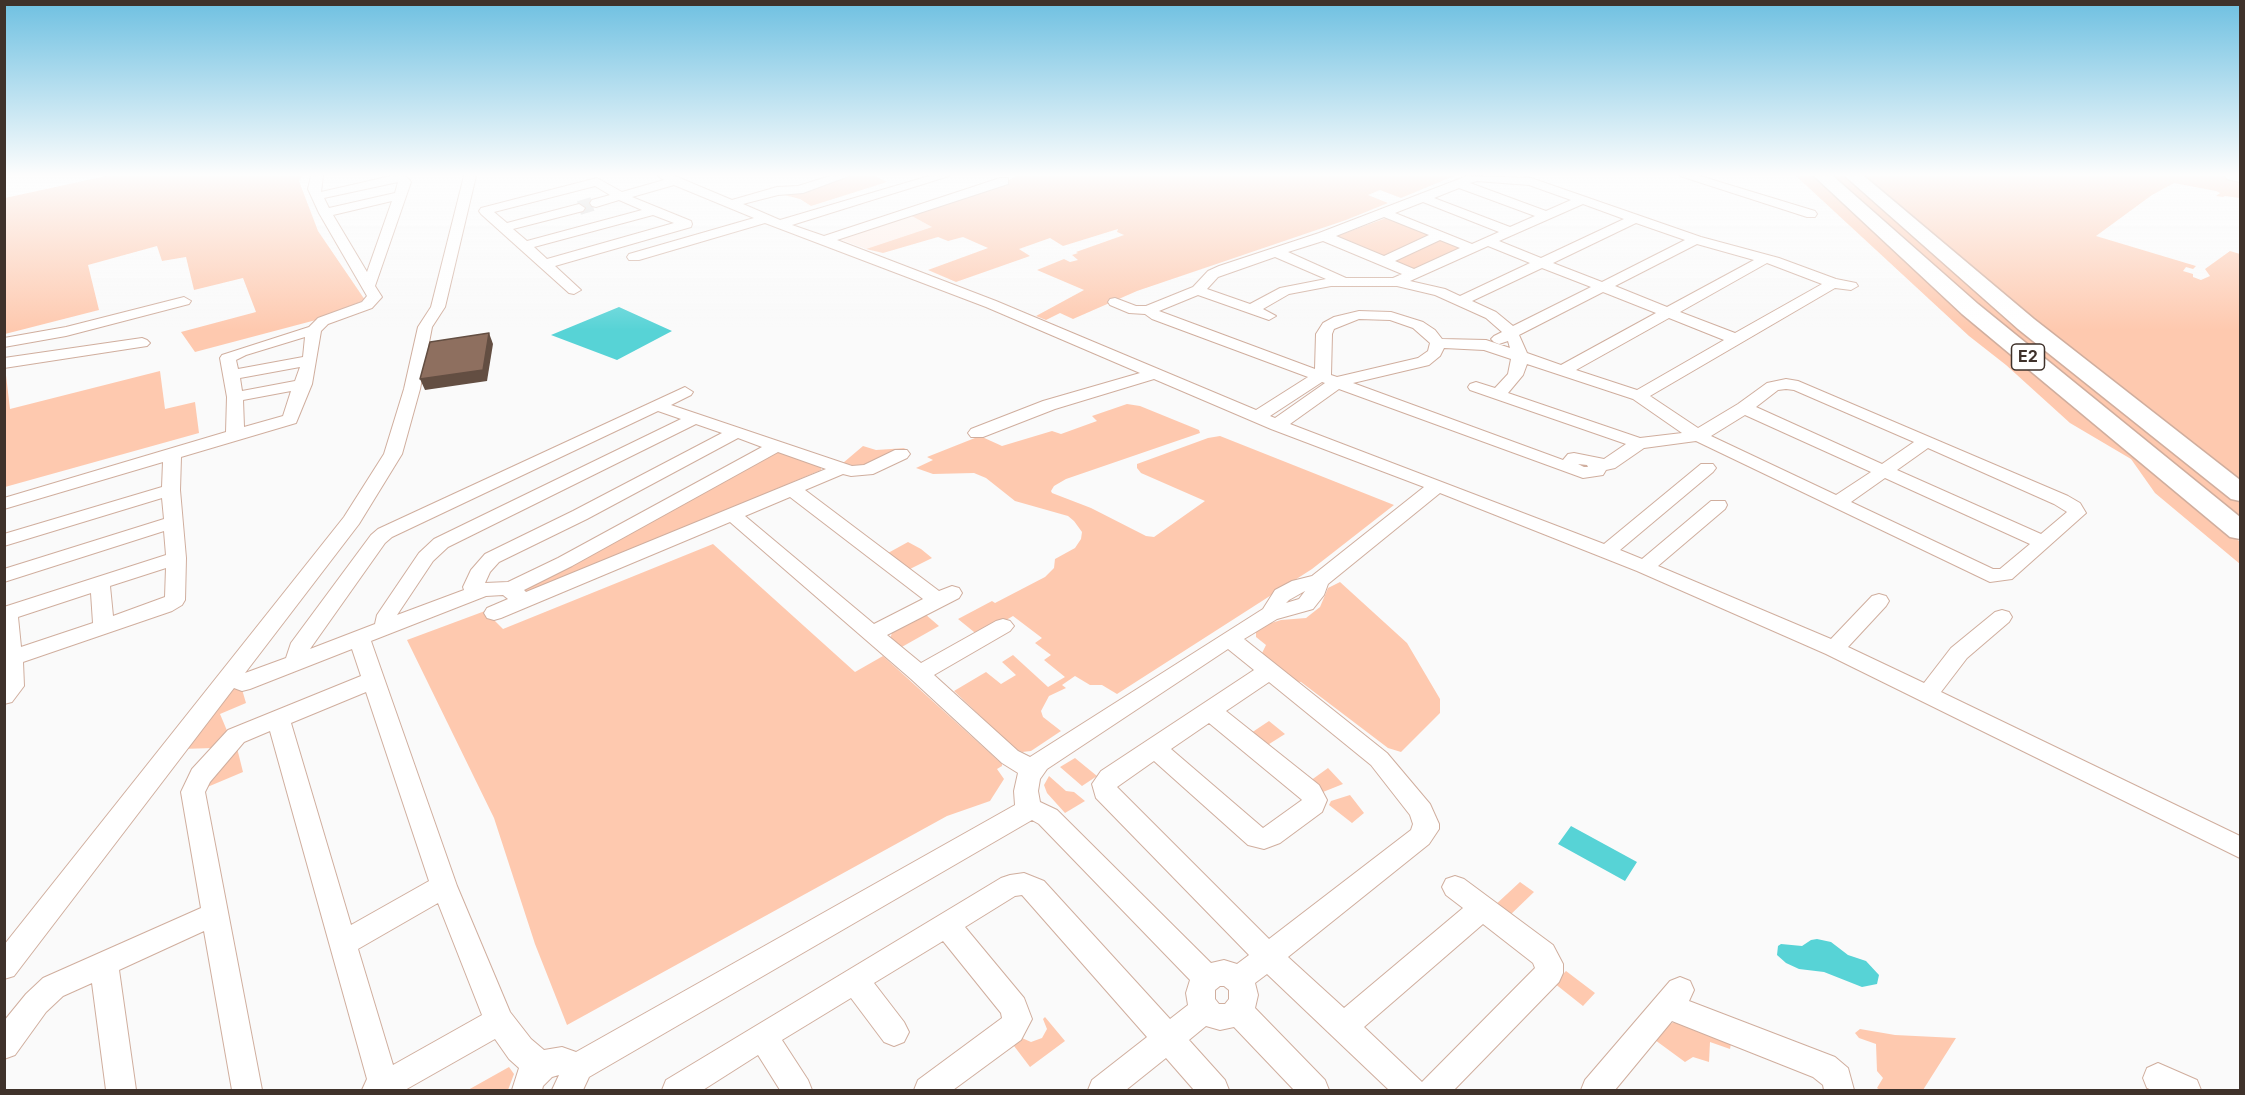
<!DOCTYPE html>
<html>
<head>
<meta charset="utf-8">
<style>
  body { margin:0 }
  #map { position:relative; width:2245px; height:1095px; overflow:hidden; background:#fafafa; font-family:Inter,sans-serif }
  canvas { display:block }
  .frame { position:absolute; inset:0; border:6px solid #3f322b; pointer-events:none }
</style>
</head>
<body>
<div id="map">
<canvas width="2245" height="1095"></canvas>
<div class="frame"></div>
</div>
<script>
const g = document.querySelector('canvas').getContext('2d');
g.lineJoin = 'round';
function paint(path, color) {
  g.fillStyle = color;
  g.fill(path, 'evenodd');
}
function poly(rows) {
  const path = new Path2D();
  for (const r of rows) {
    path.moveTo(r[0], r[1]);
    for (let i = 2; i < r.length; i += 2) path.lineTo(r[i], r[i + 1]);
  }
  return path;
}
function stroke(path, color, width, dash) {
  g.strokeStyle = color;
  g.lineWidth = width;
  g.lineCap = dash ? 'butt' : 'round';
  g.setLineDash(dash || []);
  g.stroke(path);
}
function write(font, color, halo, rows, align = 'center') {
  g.font = font + ' Inter,sans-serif';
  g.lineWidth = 6;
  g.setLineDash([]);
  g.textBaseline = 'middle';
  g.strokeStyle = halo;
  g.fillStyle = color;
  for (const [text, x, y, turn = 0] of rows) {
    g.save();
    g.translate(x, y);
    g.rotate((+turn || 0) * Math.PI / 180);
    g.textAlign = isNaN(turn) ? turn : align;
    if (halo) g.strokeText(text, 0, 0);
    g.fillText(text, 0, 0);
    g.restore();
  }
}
const built = poly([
  [908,214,932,227,866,249,836,238]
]);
const green = poly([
  [106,176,302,176,299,181,318,231,365,300,316,320,195,352,181,332,256,312,243,278,194,290,186,257,162,261,157,246,88,265,99,310,5,334,5,198],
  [848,176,875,176,887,182,811,206,800,199,777,193],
  [1017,176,1454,176,1401,198,1380,190,1368,195,1388,203,1346,220,1137,291,1073,319,1060,313,1046,320,1036,316,1084,290,1037,270,1064,259,1070,262,1078,260,1072,255,1078,253,1076,252,1124,235,1117,232,1118,229,1063,246,1050,238,1019,249,1030,256,956,282,928,270,988,248,963,237,948,241,938,237,883,253,866,249,932,227,908,214,1003,183],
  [1796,176,1813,176,2106,431,2240,542,2240,564,2155,493,2131,459,2070,423,2006,365,1969,336],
  [1827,176,1846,176,2018,323,2240,501,2240,524,2059,377],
  [1859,176,2223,176,2240,181,2240,198,2225,196,2223,197,2216,196,2220,193,2216,191,2174,183,2152,195,2096,236,2196,266,2193,269,2186,267,2183,271,2193,274,2193,277,2201,280,2210,276,2205,269,2230,251,2240,254,2240,487,2117,391],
  [1386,218,1461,248,1417,268,1407,268,1339,239,1337,236],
  [4,358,10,409,160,371,165,409,195,402,199,433,5,487],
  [1127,404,1140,406,1199,430,1200,433,1066,479,1054,486,1051,491,1052,493,1091,508,1146,536,1154,537,1205,501,1141,473,1137,468,1137,464,1208,438,1220,436,1394,505,1312,569,1117,694,1102,685,1090,685,1075,676,1062,685,1066,688,1049,696,1041,711,1043,717,1061,731,1031,751,1022,752,1014,748,954,691,986,672,1001,684,1016,675,1002,662,1013,655,1048,687,1065,677,1044,660,1051,655,1035,643,1042,638,1013,616,979,636,958,619,992,601,995,603,1045,577,1054,568,1055,559,1075,548,1081,539,1082,532,1074,521,1068,516,1015,501,986,478,974,473,933,474,916,468,933,460,927,457,980,436,1002,446,1052,431,1061,434,1097,421,1092,416],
  [863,446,876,450,906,448,866,465,856,466,843,463],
  [780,452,821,466,821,470,530,593,524,592,524,587,771,453],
  [908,542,921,549,932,558,910,569,888,553],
  [713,544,855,672,883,656,1002,764,1002,766,997,769,1004,779,990,801,947,816,567,1025,535,944,494,818,407,640,485,611,503,629],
  [1340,582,1407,643,1440,699,1440,713,1401,752,1388,748,1301,682,1293,681,1260,657,1266,645,1256,637,1256,632,1268,624,1281,620,1306,618,1320,607,1328,588],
  [925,614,939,626,900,648,890,638,892,633],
  [241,686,246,703,220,714,228,733,214,748,181,749,226,691],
  [1269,721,1285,734,1266,746,1251,733],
  [236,744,243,772,205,788],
  [1075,758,1097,776,1082,786,1060,767],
  [1328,768,1343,784,1323,792,1310,781],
  [1049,776,1066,791,1074,792,1085,801,1065,813,1047,793,1044,785],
  [1350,795,1364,813,1352,823,1329,805,1331,801],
  [1520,882,1534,892,1507,918,1493,907],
  [1566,971,1595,993,1583,1006,1554,983],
  [1045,1017,1065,1041,1030,1067,1011,1042,1022,1038,1031,1042,1042,1038,1047,1029,1043,1019],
  [1677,1021,1732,1038,1730,1049,1710,1042,1709,1062,1693,1057,1685,1062,1655,1040,1670,1024],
  [1860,1029,1895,1035,1956,1038,1923,1090,1880,1090,1877,1088,1883,1078,1877,1071,1876,1044,1859,1038,1855,1033],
  [509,1067,514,1074,508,1090,468,1090]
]);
const water = poly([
  [619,307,672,331,617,360,551,335],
  [1571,826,1637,862,1625,881,1558,844],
  [1817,939,1831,942,1848,955,1866,961,1879,975,1877,984,1862,987,1824,972,1799,969,1786,963,1777,955,1778,946,1781,944,1802,946,1811,940]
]);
const minorTunnel = poly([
  [579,208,596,203]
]);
const minor = poly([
  [311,176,323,176,321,192,391,176,406,176,411,182,375,286,382,297,372,308,328,324,321,331,312,384,296,423,181,457,180,490,186,558,185,600,182,605,172,611,23,662,24,686,12,702,4,704,4,607,166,555,164,531,4,582,4,569,164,519,162,498,4,546,4,534,162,487,163,462,4,509,4,498,226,432,227,397,220,358,222,355,309,327,318,318,362,302,367,296,319,213,308,189,311,176],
  [398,182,395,193,329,208,324,198,398,182],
  [392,201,367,272,333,215,392,201],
  [305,337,303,357,238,369,236,360,246,355,305,337],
  [300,367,295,381,242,391,240,378,300,367],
  [291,391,283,416,244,427,243,400,291,391],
  [166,568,165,597,113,616,110,586,166,568],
  [91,593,93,623,21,647,18,617,91,593],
  [464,176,476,176,445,307,432,327,420,389,402,454,359,524,245,673,286,658,291,643,371,535,378,529,685,387,693,392,691,395,671,405,852,466,864,465,895,450,907,450,910,454,907,458,873,474,851,476,843,474,805,490,939,591,952,586,959,588,962,593,959,598,887,635,921,663,996,621,1003,619,1010,621,1014,626,1010,631,934,675,1018,751,1030,757,1263,609,1275,590,1292,581,1312,576,1424,487,1271,429,1154,379,1055,409,983,437,971,437,968,433,971,429,1043,401,1140,373,986,307,765,223,639,260,629,260,627,257,629,254,754,218,674,185,632,197,691,221,692,224,691,227,555,266,581,290,574,294,569,293,481,214,479,211,481,208,597,178,622,192,664,180,658,176,675,176,732,200,777,187,798,186,830,176,849,176,803,193,778,195,743,204,780,220,929,176,949,176,792,225,824,236,1000,178,1008,178,1008,184,837,240,996,301,1256,410,1308,377,1152,319,1145,314,1129,313,1110,305,1108,302,1110,299,1115,298,1136,306,1146,306,1193,287,1208,271,1219,266,1319,233,1467,176,1531,178,1701,237,1779,258,1836,279,1856,283,1858,286,1851,290,1835,288,1650,396,1698,428,1738,404,1767,383,1786,379,1798,381,2068,496,2080,503,2086,513,2012,579,1990,582,1696,441,1644,448,1615,468,1606,470,1603,475,1583,478,1339,389,1290,424,1604,544,1701,464,1713,464,1716,468,1713,472,1620,550,1642,559,1711,501,1725,501,1727,505,1725,509,1658,566,1831,639,1872,596,1879,594,1886,596,1889,601,1886,606,1848,647,1924,683,1951,648,1995,612,2002,610,2009,612,2012,617,2009,622,1967,658,1941,692,2240,836,2240,858,1826,654,1637,571,1440,493,1328,584,1324,595,1313,609,1277,619,1244,639,1387,753,1430,804,1439,824,1439,829,1429,844,1288,957,1344,1008,1463,908,1446,895,1442,887,1446,879,1455,876,1464,879,1553,945,1563,964,1563,973,1559,982,1454,1090,1389,1090,1267,974,1255,983,1258,995,1255,1008,1325,1080,1329,1090,1294,1090,1234,1027,1220,1030,1206,1026,1189,1040,1225,1080,1229,1090,1194,1090,1166,1058,1126,1090,1088,1090,1092,1080,1147,1037,1022,895,1015,896,965,927,1024,998,1032,1019,1021,1040,953,1090,914,1090,918,1080,1002,1018,1001,1013,943,941,874,983,904,1022,909,1032,904,1042,894,1046,884,1042,851,998,782,1040,808,1080,812,1090,780,1090,758,1055,703,1090,662,1090,666,1080,1001,878,1010,875,1024,873,1044,881,1170,1019,1188,1005,1186,993,1190,980,1039,824,1032,820,589,1077,583,1090,552,1090,559,1075,552,1077,543,1086,542,1090,512,1090,519,1068,509,1059,495,1039,405,1090,362,1090,367,1079,270,731,244,742,210,782,205,792,262,1090,232,1090,204,931,119,970,136,1090,106,1090,92,983,63,996,46,1012,15,1055,4,1059,4,1021,26,994,43,978,201,908,181,792,192,769,228,730,361,676,352,649,250,689,242,691,234,688,14,976,4,979,4,945,344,517,384,454,404,389,418,327,431,307,464,176],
  [1477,181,1529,185,1571,200,1546,211,1470,183,1477,181],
  [595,186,610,195,592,200,590,203,592,206,596,207,619,200,642,210,527,241,513,229,583,211,585,208,579,204,507,223,494,212,595,186],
  [1459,188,1535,216,1510,227,1434,198,1459,188],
  [1423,202,1499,232,1472,244,1395,213,1423,202],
  [1583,204,1624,219,1541,258,1499,241,1583,204],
  [653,215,674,223,547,259,534,247,653,215],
  [1384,217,1429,235,1384,256,1336,236,1384,217],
  [1636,223,1685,240,1602,282,1553,263,1636,223],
  [1440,240,1460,248,1414,269,1395,261,1440,240],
  [1323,241,1402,274,1393,278,1346,278,1288,252,1323,241],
  [1697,244,1754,260,1667,307,1615,286,1697,244],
  [1488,246,1530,263,1460,296,1445,289,1410,281,1488,246],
  [1275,257,1326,279,1280,288,1250,304,1207,289,1218,277,1275,257],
  [1767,263,1822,284,1735,333,1680,312,1767,263],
  [1542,268,1591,287,1513,326,1496,312,1472,301,1542,268],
  [1331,286,1397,286,1435,295,1486,318,1502,332,1494,336,1491,339,1494,342,1499,344,1508,341,1510,348,1486,340,1442,339,1435,330,1423,322,1391,312,1359,311,1334,317,1323,323,1316,334,1315,369,1159,311,1198,295,1269,320,1276,316,1263,309,1289,294,1331,286],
  [1603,292,1656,313,1561,365,1527,353,1519,335,1603,292],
  [1669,318,1724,340,1637,390,1576,370,1669,318],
  [1359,319,1390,320,1413,328,1430,343,1428,351,1418,358,1337,377,1331,375,1332,334,1334,329,1359,319],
  [1444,348,1484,350,1511,359,1508,374,1495,388,1476,382,1470,384,1468,387,1470,390,1626,444,1604,459,1574,453,1568,454,1563,460,1353,383,1429,365,1440,356,1444,348],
  [1527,364,1633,399,1682,433,1640,438,1508,393,1523,375,1527,364],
  [1322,382,1325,383,1275,418,1270,416,1322,382],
  [1786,389,1794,390,1914,442,1882,464,1756,407,1778,390,1786,389],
  [658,411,681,419,434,539,419,553,377,615,375,624,310,649,385,543,392,537,658,411],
  [1745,415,1871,472,1836,495,1711,436,1745,415],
  [696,424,722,433,573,511,485,554,471,570,463,587,464,590,397,615,433,561,448,547,696,424],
  [738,438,762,447,558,558,508,582,485,583,490,572,499,562,587,519,738,438],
  [1928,448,2054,504,2067,512,2041,534,1897,470,1928,448],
  [778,452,826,469,526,592,524,590,572,566,778,452],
  [1578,464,1587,465,1588,467,1584,467,1578,464],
  [1885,478,2030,544,2000,569,1993,569,1851,502,1885,478],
  [790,497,923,599,874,624,745,516,790,497],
  [730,522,911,679,1002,763,1018,773,1014,791,1015,805,576,1052,562,1047,544,1050,531,1039,510,1012,457,886,371,641,486,596,503,595,508,599,487,608,484,613,487,618,494,620,501,618,730,522],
  [1305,591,1299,599,1286,603,1289,600,1305,591],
  [1228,649,1254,670,1101,771,1092,784,1096,798,1249,955,1237,964,1224,960,1211,963,1057,810,1040,802,1038,791,1040,779,1047,769,1228,649],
  [1269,682,1371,765,1410,815,1413,824,1411,830,1269,939,1117,787,1154,761,1248,845,1264,849,1280,843,1322,812,1327,800,1319,785,1226,711,1269,682],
  [366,692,429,881,351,925,291,723,366,692],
  [1209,723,1301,799,1302,800,1263,828,1171,749,1209,723],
  [438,903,482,1015,393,1065,358,949,438,903],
  [1483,924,1533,963,1535,968,1422,1082,1364,1027,1483,924],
  [1220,986,1224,986,1229,990,1229,999,1225,1004,1219,1004,1215,999,1215,990,1220,986],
  [1680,176,1700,176,1815,211,1817,214,1815,217,1807,217,1680,176],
  [2225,176,2240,176,2240,182,2227,179,2225,176],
  [184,297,191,301,189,304,66,336,4,347,4,338,66,327,184,297],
  [142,338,147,340,150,343,147,346,4,368,4,358,142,338],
  [1680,977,1690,981,1694,990,1689,1001,1835,1057,1848,1068,1854,1090,1824,1090,1823,1085,1813,1077,1672,1021,1615,1090,1581,1090,1585,1080,1670,981,1680,977],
  [2158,1063,2197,1080,2201,1090,2152,1090,2147,1088,2143,1078,2147,1068,2158,1063]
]);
const highway = poly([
  [1814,176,1833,176,1978,304,2240,517,2240,539,2230,537,1962,314,1814,176],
  [1845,176,1864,176,2034,319,2240,480,2240,501,2231,499,2018,329,1845,176]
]);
const shadedWall = poly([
  [489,333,493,344,487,381,425,390,420,379]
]);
const building = poly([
  [489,333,483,370,420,379,430,342,489,333]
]);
const shields = [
  [2028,357,33]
];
const shieldNames = [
  ["E2",2028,357]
];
paint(built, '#ffede5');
paint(green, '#fec9af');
paint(water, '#57d3d6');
stroke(minorTunnel, '#d5d2d1', 14, [14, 7]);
stroke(minor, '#d0ae9e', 2);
stroke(highway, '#d0ae9e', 3);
paint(minor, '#fff');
paint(highway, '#fff');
paint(shadedWall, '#634e42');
paint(building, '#8e6f5f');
stroke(building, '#634e42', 1.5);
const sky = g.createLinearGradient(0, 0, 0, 330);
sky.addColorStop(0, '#6ec0e1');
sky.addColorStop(0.53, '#fdfdfd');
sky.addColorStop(1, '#fdfdfd00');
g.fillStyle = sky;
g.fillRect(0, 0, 2245, 330);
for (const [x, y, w] of shields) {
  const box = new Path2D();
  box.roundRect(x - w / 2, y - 13, w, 26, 4.5);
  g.fillStyle = '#fff';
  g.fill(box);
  stroke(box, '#3f322b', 1.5);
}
write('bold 16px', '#3f322b', null, shieldNames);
</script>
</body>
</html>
